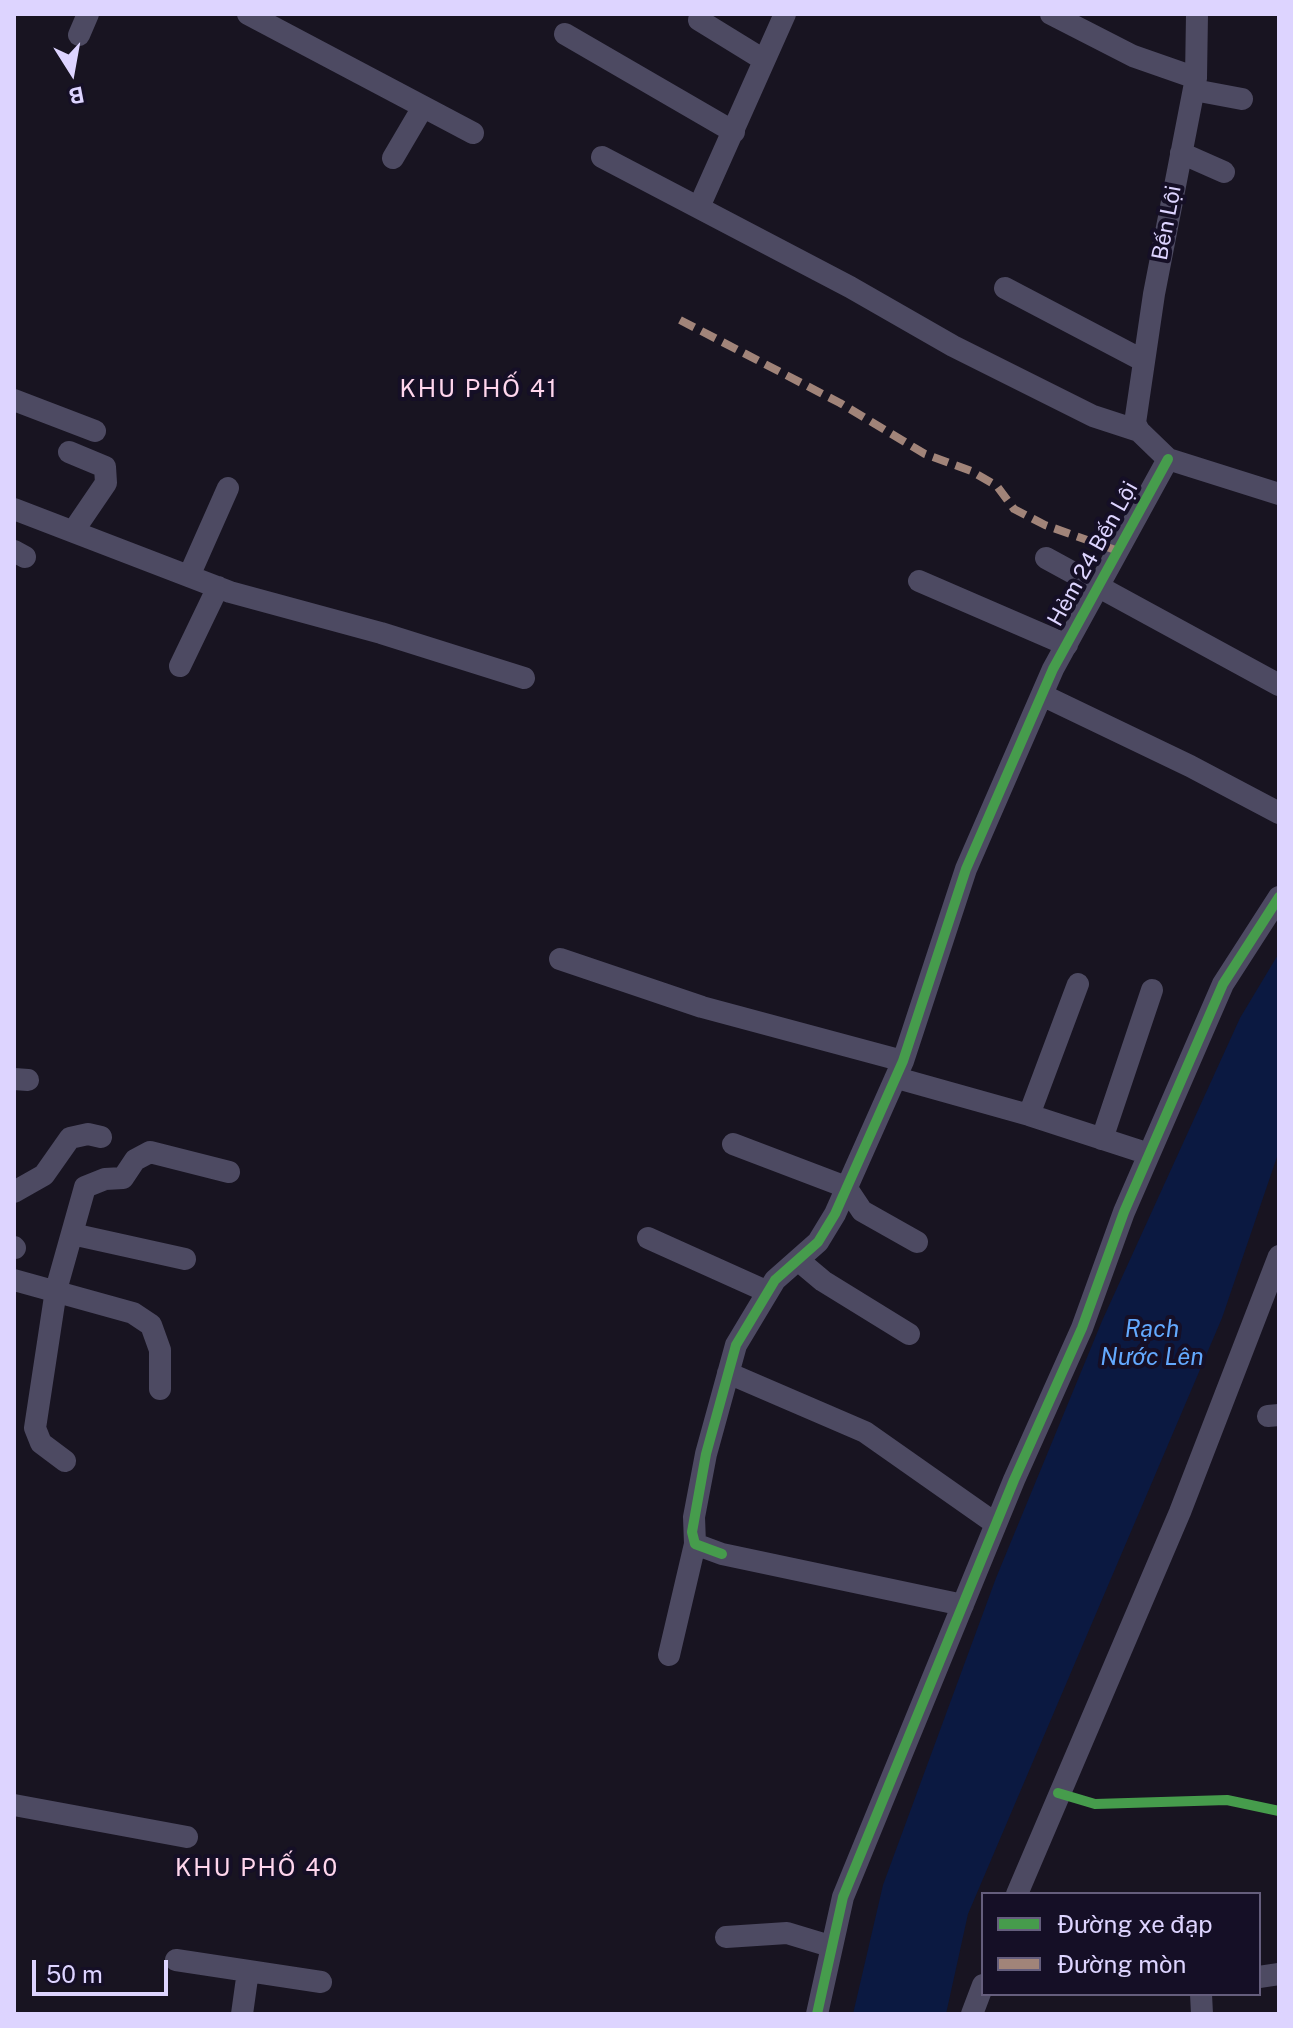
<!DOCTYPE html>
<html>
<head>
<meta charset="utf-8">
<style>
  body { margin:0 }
  #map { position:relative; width:1293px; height:2028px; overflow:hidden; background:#181421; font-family:"Public Sans",sans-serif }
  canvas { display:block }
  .frame { position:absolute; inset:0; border:16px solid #ddd4ff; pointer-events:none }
  .legend { position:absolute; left:981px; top:1892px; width:280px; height:104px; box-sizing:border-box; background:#150f26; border:2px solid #655e7d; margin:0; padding:10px 14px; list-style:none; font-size:24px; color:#ddd4ff }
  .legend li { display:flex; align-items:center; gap:16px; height:40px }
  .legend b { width:40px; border:2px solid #655e7d }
  .north { position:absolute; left:32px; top:32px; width:80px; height:80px; -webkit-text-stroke:6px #150f26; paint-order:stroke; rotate:169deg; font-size:22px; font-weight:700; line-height:32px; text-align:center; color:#ddd4ff }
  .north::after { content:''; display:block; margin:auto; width:28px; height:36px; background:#ddd4ff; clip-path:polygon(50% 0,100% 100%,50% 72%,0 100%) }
  .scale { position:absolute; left:32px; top:1960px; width:136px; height:36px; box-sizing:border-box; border:4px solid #ddd4ff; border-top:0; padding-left:10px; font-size:24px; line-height:28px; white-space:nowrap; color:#ddd4ff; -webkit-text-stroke:6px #150f26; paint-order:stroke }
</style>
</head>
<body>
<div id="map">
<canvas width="1293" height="2028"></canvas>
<div class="frame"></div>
<ul class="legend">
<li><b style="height:10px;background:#469c4c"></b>Đường xe đạp</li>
<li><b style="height:10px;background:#a18479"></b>Đường mòn</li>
</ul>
<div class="north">B</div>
<div class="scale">50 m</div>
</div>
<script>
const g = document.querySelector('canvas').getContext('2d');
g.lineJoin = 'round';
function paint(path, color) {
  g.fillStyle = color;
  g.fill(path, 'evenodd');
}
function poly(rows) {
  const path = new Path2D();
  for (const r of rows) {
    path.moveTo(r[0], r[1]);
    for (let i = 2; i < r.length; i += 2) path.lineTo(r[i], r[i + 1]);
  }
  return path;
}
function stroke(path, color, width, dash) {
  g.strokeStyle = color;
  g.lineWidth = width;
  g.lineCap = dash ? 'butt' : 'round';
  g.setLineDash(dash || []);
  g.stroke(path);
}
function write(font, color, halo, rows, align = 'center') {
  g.font = font + ' "Public Sans",sans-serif';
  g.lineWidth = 8;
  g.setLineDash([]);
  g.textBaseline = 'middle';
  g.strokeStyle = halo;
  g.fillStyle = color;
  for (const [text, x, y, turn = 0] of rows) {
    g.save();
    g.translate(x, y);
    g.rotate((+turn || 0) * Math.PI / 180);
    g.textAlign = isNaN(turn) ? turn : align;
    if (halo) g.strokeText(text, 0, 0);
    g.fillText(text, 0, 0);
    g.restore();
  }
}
const water = poly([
  [1279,953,1279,1151,1222,1318,968,1914,946,2014,853,2014,883,1885,996,1578,1102,1321,1240,1018]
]);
const minor = poly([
  [248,14,473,133],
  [1051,14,1133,56,1196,78],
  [1197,14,1196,78,1154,294,1135,423,1139,431,1168,459,1279,494],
  [699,20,764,60],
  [565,34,734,132],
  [79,35,88,14],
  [1194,90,1242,99],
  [1181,153,1224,172],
  [602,157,850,287,953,346,1093,416,1139,431],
  [393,158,423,107],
  [699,207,785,14],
  [1005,288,1144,361],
  [14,400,95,431],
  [69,452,105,467,106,483,74,530],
  [14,509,230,592,381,633,524,678],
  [14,551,25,557],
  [1046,558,1279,685],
  [189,576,228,488],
  [919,581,1067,645],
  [180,666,218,587],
  [1042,695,1190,766,1279,813],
  [560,959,702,1007,903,1061],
  [897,1078,1029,1115,1149,1154],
  [14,1079,28,1080],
  [1029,1115,1078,984],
  [1102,1139,1152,990],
  [733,1144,846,1187,862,1211,917,1242],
  [14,1192,44,1175,70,1138,88,1134,101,1137],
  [72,1234,185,1259],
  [648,1238,768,1292],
  [14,1247,15,1248],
  [798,1260,823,1281,909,1334],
  [14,1280,133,1313,151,1325,160,1350,160,1389],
  [728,1373,865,1432,996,1524],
  [1268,1416,1279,1415],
  [65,1461,41,1443,35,1428,56,1290,85,1187,105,1179,123,1178,135,1160,150,1152,229,1172],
  [963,1605,722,1554,695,1544,694,1517,706,1454,736,1345,775,1280,818,1242,835,1214,903,1061,966,869,1053,669,1168,459],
  [669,1655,695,1544],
  [14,1805,187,1837],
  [1017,1894,1180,1512,1279,1256],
  [726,1937,787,1933,830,1946],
  [176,1960,321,1982],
  [1259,1977,1279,1974],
  [1201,1994,1202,2014],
  [242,2014,248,1971],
  [817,2014,843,1897,1014,1480,1082,1328,1124,1212,1223,984,1279,897],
  [972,2014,983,1985]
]);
const quiet = poly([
  [680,320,840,403,925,454,971,471,997,486,1014,509,1045,525,1118,551]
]);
const cycleway = poly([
  [722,1554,695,1544,692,1532,706,1454,736,1345,775,1280,818,1242,835,1214,903,1061,966,869,1053,669,1168,459],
  [1058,1793,1095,1804,1227,1800,1279,1811],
  [817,2014,843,1897,1014,1480,1082,1328,1124,1212,1223,984,1279,897]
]);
const streetNames = [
  ["Bến Lội",1167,223,-79],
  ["Hẻm 24 Bến Lội",1093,554,-61]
];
const neighbourhoodNames = [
  ["KHU PHỐ 41",479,390],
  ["KHU PHỐ 40",257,1869]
];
const waterNames = [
  ["Rạch",1152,1330],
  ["Nước Lên",1152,1358]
];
paint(water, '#0b1941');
stroke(minor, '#4d4a62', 22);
stroke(quiet, '#a18479', 8, [16, 8]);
stroke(cycleway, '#469c4c', 10);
write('22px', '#ddd4ff', '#150f26', streetNames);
g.letterSpacing = '2px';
write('24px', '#ffd6ed', '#150f26', neighbourhoodNames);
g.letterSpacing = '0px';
write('italic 24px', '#63a9fe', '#150f26', waterNames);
</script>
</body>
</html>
